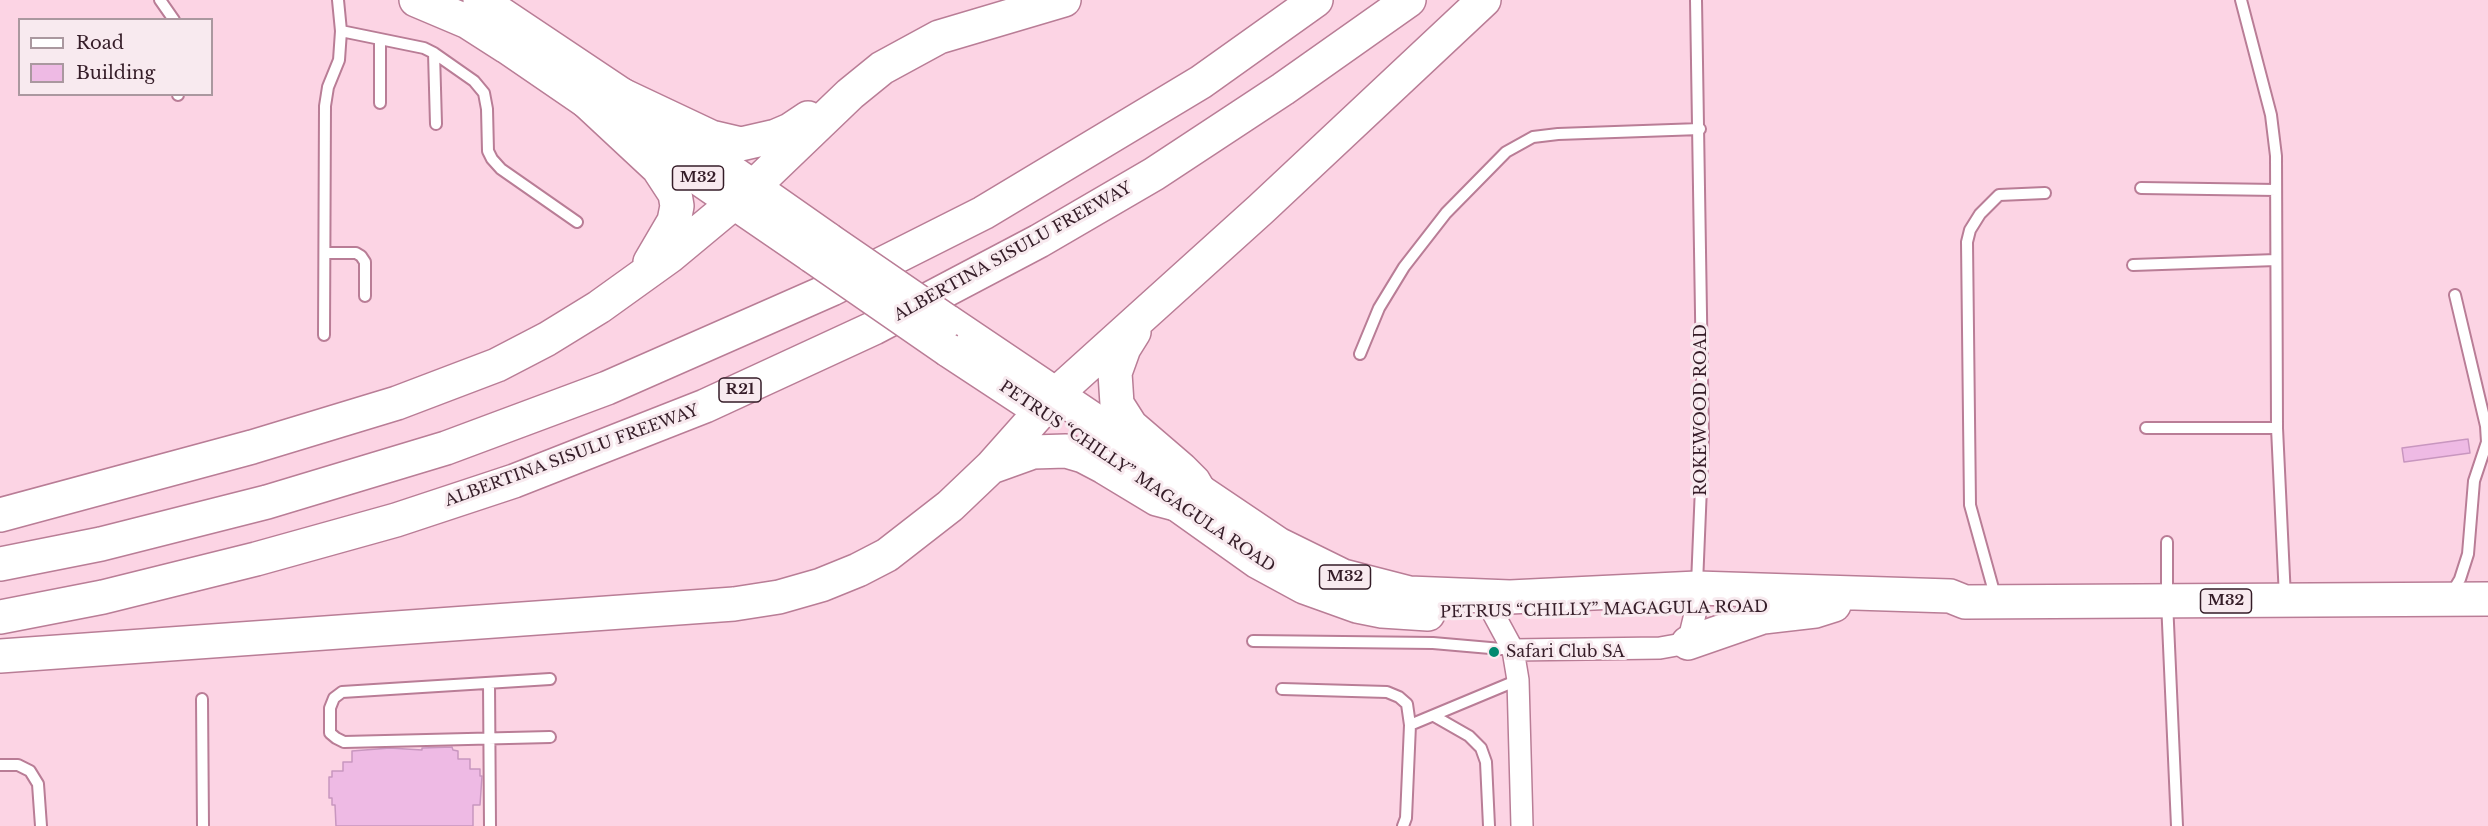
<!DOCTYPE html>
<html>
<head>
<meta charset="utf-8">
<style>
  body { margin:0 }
  #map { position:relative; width:2488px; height:826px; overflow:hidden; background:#fcd4e4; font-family:"Libre Baskerville",serif }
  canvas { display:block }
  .legend { position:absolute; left:18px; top:18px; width:195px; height:78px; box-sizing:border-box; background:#f8eaef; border:2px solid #aa989f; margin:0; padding:8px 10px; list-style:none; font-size:18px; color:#351d28 }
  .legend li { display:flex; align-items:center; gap:12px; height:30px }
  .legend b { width:30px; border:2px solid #aa989f }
</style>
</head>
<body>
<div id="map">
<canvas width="2488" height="826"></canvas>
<ul class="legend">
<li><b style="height:8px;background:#fff"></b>Road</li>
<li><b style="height:16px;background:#eebae4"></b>Building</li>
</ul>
</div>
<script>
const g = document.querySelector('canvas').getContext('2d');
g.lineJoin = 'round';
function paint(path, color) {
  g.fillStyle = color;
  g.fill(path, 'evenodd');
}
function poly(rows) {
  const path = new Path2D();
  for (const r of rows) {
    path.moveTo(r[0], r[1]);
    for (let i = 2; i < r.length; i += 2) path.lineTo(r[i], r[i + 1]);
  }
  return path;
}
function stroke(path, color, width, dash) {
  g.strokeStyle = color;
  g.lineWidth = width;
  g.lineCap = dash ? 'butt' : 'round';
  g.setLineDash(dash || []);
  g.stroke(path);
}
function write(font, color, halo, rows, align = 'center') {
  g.font = font + ' "Libre Baskerville",serif';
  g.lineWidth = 6;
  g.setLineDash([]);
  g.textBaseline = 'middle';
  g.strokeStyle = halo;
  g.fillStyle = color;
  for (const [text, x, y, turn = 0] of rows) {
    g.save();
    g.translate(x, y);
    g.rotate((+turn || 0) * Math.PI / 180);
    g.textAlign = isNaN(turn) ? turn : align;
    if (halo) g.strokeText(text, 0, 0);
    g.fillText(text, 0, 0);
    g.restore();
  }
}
const building = poly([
  [2468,439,2470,453,2404,462,2402,448,2468,439],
  [452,747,453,750,458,751,458,759,470,759,470,769,480,769,480,776,482,776,480,805,473,805,473,826,336,826,335,805,332,805,332,798,329,798,329,777,332,777,332,771,343,771,343,762,352,762,352,751,390,748,422,750,422,748,452,747]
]);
const service = poly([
  [160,0,174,20],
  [1696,0,1703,438,1697,584],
  [2241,0,2271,115,2276,156,2277,428,2285,598],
  [341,31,424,48,434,53,474,81,484,93,487,109,488,151,492,159,501,169,577,222],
  [434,53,436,124],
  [178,94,178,95],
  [380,103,380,39],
  [2141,188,2276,190],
  [325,253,356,253,361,256,365,262,365,296],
  [2133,265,2276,260],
  [324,335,325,106,328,87,339,60,341,31,338,0],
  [1360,354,1379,308,1404,267,1446,213,1506,152,1533,137,1558,134,1700,129],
  [2146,428,2277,428],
  [2167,542,2167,601,2177,826],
  [2451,594,2460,579,2468,554,2474,481,2487,442,2486,426,2455,295],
  [1996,599,1970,505,1967,242,1970,230,1980,214,1999,195,2045,193],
  [1253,641,1433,643,1513,650],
  [489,683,490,826],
  [1282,689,1387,692,1399,697,1407,704,1410,725],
  [202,699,203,826],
  [1434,716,1469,736,1481,748,1486,762,1489,826],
  [550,737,344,742,336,738,330,733,330,708,334,698,342,692,550,679],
  [0,765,18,765,30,771,38,784,41,826],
  [1403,826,1406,818,1410,725,1518,680]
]);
const minor = poly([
  [1493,613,1513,650,1518,680,1522,826],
  [1513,650,1660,648,1688,643,1696,610,1697,588]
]);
const primary = poly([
  [416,0,468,22,507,47,812,256],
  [480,0,622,95,829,240],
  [947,321,1278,544,1343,576,1409,593,1510,597,1697,588,1950,596,1965,602,2488,599],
  [948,350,1024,400],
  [1161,493,1258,562,1304,587,1357,606,1382,611,1428,614],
  [1688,643,1763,617,1815,611,1834,605]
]);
const motorway = poly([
  [622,95,711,137,741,144,776,136,790,130,808,118],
  [585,100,658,168,675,194,677,206,674,221,650,262],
  [1134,332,1124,348,1115,373,1117,404,1131,426,1181,469,1194,482,1201,494],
  [994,466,1033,452,1066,451,1083,456,1104,467,1157,499,1176,504],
  [0,515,252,447,397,403,497,365,547,339,599,307,670,256,753,187,850,94,882,68,939,37,1064,0],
  [0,564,101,544,267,502,446,448,607,388,832,289,983,213,1201,82,1316,0],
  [0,617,103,597,256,559,396,520,514,481,705,406,874,328,1039,241,1154,174,1283,89,1409,0],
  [0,656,734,604,779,597,821,585,858,570,887,555,950,506,992,466,1056,394,1261,209,1484,0]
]);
const primaryBridge = poly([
  [829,240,947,321],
  [812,256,948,350]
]);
const markers = [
  [1494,652,6,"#01896f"]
];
const shields = [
  [698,178,51],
  [740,390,42],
  [1345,577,51],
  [2226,601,51]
];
const shieldNames = [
  ["M32",698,178],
  ["R21",740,390],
  ["M32",1345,577],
  ["M32",2226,601]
];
const streetNames = [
  ["ALBERTINA SISULU FREEWAY",1013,252,-29],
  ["ROKEWOOD ROAD",1701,410,-90],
  ["ALBERTINA SISULU FREEWAY",572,456,-20],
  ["PETRUS “CHILLY” MAGAGULA ROAD",1137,477,34],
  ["PETRUS “CHILLY” MAGAGULA ROAD",1604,610,-1]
];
const poiNames = [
  ["Safari Club SA",1506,652]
];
paint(building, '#eebae4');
stroke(building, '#c896bf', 1.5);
stroke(service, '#b97d96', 14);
stroke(minor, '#b97d96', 24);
stroke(primary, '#b97d96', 36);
stroke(motorway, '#b97d96', 36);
stroke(service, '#fff', 10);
stroke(minor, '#fff', 21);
stroke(primary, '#fff', 33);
stroke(motorway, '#fff', 33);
stroke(primaryBridge, '#b97d96', 36, []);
stroke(primaryBridge, '#fff', 33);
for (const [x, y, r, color] of markers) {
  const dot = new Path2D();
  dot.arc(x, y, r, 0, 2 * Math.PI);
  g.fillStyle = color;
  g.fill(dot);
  stroke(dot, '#f8eaef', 2);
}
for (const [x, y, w] of shields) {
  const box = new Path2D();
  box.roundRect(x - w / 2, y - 12, w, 24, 4.5);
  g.fillStyle = '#f8eaef';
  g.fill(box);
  stroke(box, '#351d28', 1.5);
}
write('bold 15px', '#351d28', null, shieldNames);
write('16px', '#351d28', '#f8eaef', streetNames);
write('16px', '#351d28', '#f8eaef', poiNames, 'left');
</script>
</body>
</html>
